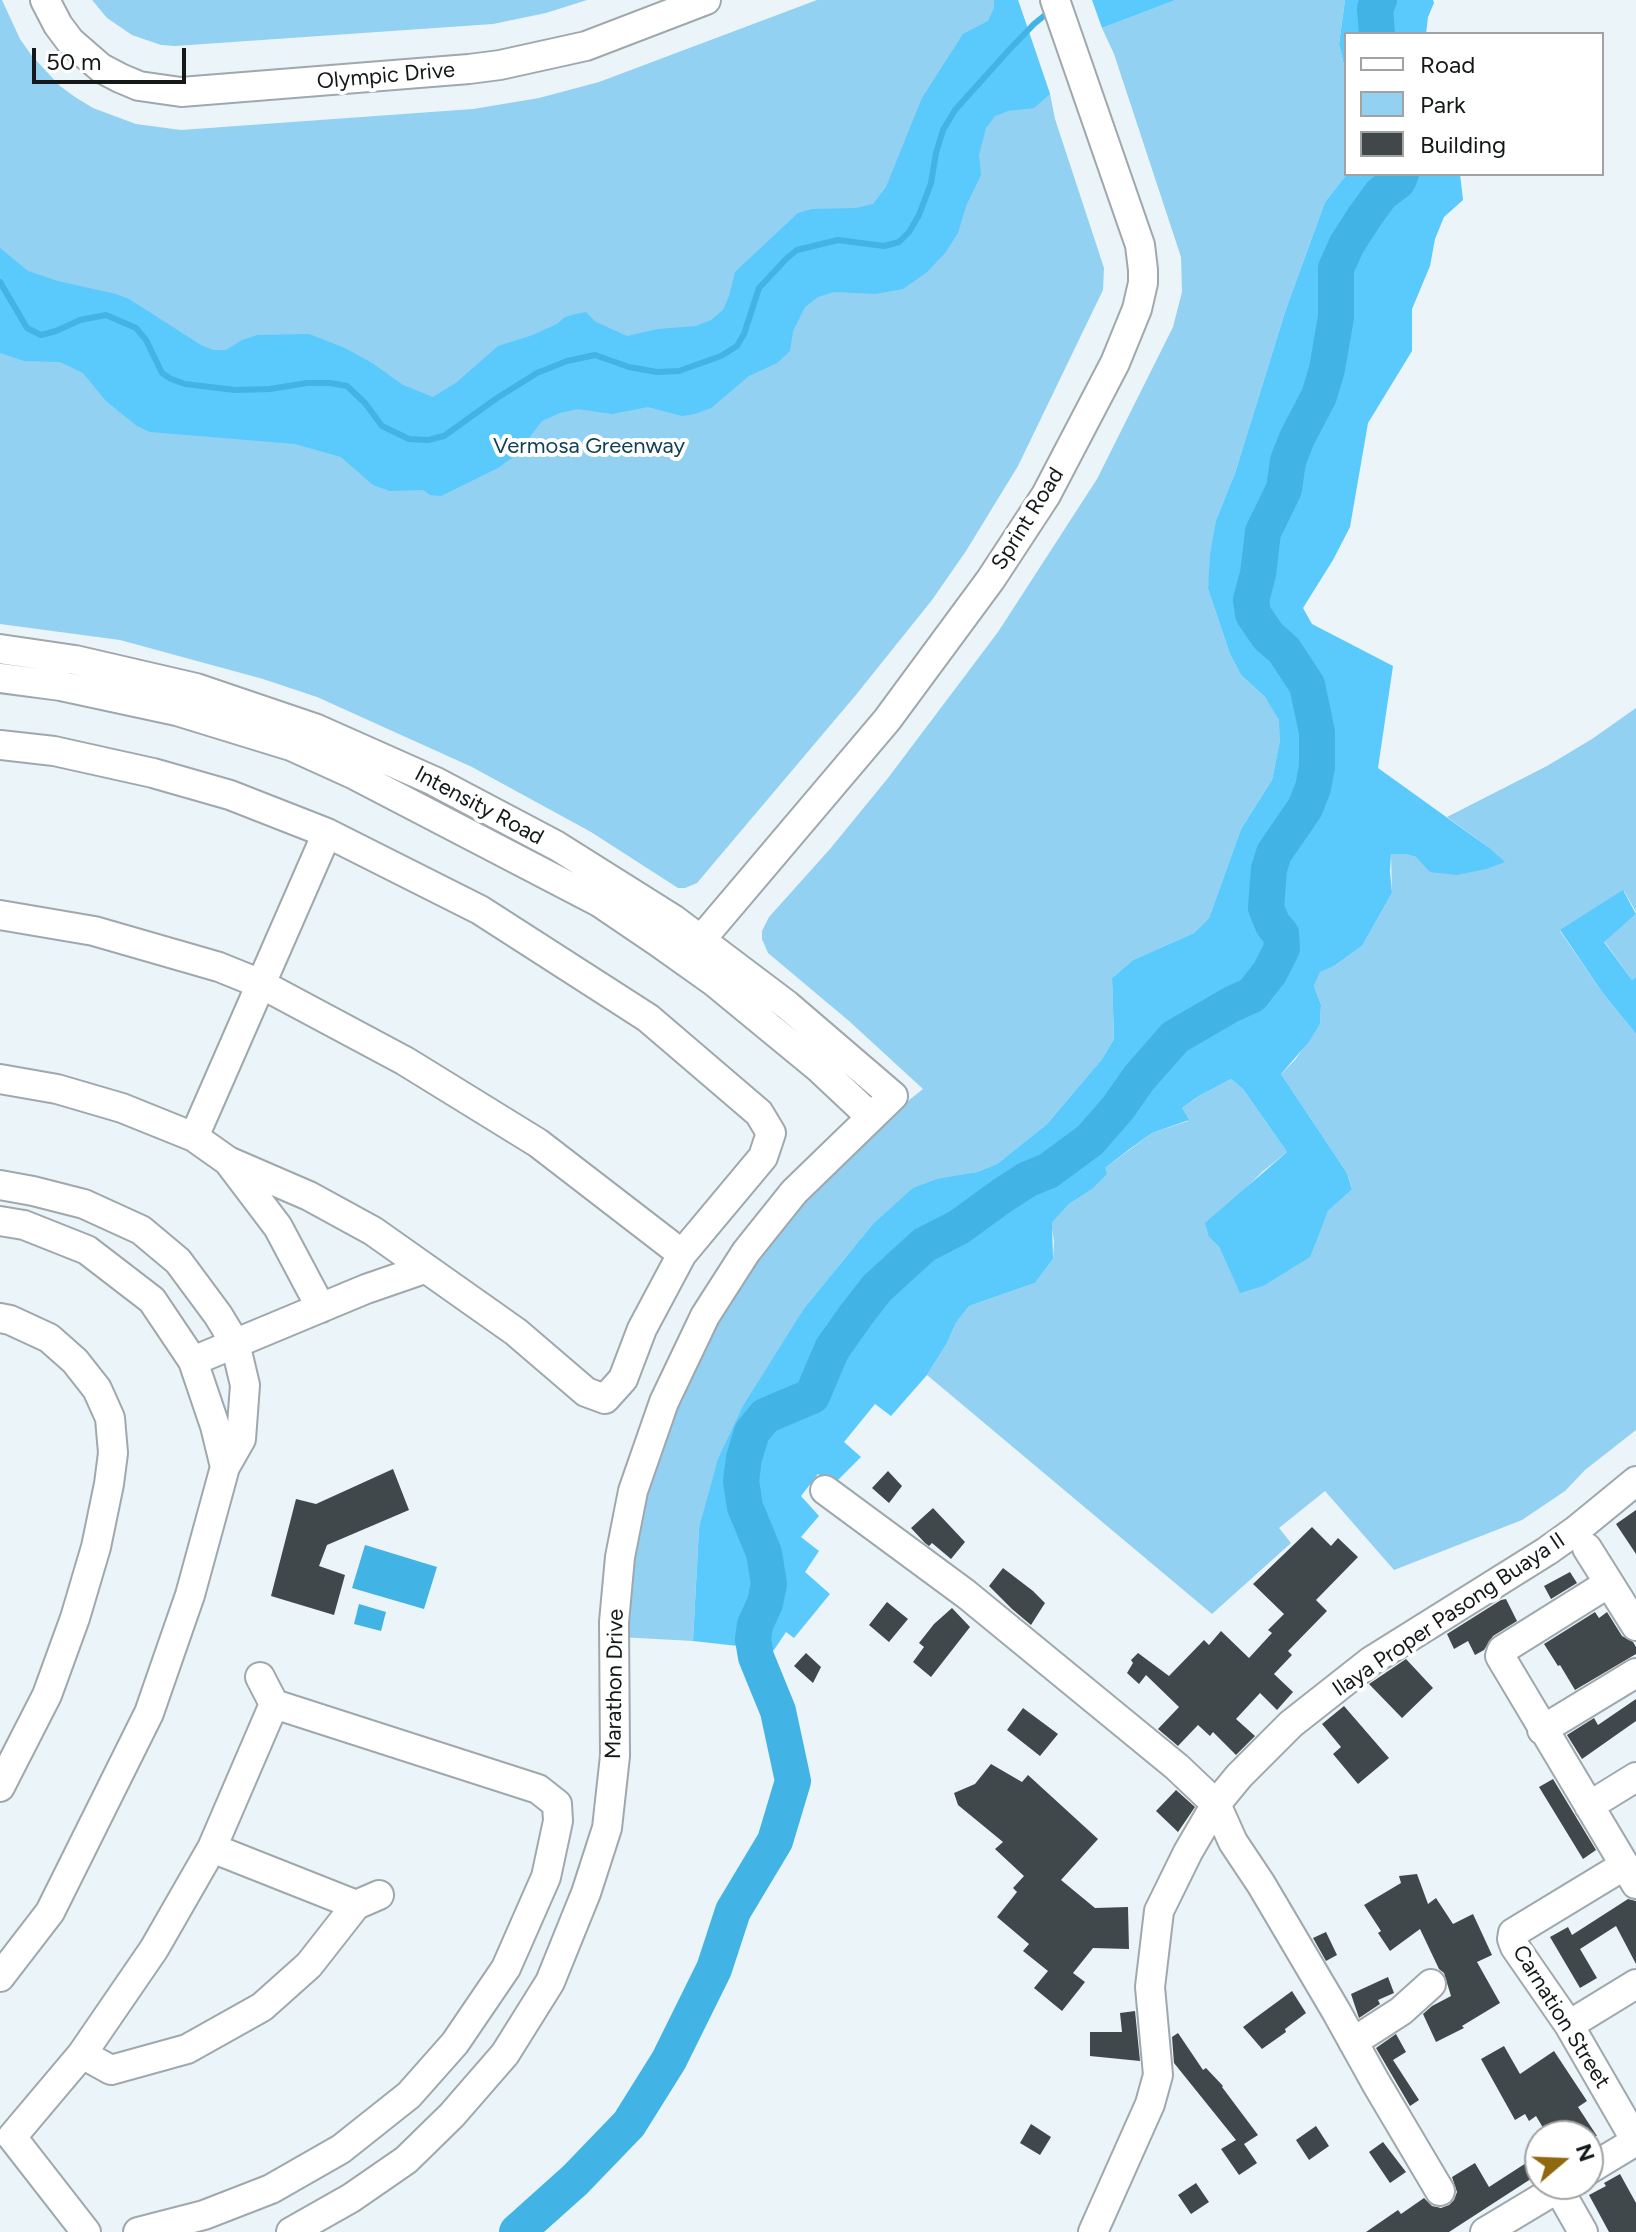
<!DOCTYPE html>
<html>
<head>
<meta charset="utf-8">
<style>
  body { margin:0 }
  #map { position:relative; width:1636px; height:2232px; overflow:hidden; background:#ebf4f9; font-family:Figtree,sans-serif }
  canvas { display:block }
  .legend { position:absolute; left:1344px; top:32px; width:260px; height:144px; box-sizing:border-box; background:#fff; border:2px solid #a1a3a3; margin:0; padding:10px 14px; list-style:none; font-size:24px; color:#141819 }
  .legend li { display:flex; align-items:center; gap:16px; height:40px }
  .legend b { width:40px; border:2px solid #a1a3a3 }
  .north { position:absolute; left:1524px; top:2120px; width:80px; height:80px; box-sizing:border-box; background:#fff; border:2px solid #a1a3a3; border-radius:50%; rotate:71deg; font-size:22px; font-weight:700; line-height:32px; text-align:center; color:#141819 }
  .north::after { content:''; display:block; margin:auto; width:28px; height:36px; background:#90680f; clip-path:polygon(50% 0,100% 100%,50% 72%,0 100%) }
  .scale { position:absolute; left:32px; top:48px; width:154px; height:36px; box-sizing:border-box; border:4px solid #141819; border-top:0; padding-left:10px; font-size:24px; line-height:28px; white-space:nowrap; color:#141819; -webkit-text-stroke:6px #fff; paint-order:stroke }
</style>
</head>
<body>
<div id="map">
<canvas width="1636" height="2232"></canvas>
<ul class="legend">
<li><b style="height:10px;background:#fff"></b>Road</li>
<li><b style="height:22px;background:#92d1f2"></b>Park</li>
<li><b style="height:22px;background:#40484c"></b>Building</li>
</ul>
<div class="north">N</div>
<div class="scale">50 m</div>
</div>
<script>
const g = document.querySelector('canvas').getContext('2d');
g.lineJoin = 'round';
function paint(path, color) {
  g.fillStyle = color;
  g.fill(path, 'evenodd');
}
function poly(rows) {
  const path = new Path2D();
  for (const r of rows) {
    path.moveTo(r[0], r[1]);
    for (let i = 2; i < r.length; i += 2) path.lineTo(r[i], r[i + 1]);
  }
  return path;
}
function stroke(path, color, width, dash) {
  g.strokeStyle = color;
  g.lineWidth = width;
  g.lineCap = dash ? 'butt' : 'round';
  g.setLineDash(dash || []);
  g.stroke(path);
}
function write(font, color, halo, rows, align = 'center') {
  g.font = font + ' Figtree,sans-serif';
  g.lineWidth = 8;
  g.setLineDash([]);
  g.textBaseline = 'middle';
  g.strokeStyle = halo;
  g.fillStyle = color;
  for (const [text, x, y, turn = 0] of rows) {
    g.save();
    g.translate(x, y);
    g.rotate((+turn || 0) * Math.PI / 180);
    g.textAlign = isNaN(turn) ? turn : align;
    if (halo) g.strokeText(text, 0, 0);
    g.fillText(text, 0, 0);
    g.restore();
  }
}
const green = poly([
  [0,0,2,0,20,39,32,56,60,86,75,97,93,108,136,124,181,130,473,109,539,98,599,82,817,0,1018,0,1050,94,1055,119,1104,268,1103,290,1018,466,966,551,932,600,855,696,697,883,685,888,678,888,591,832,472,767,317,697,263,679,120,640,0,624],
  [92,0,587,0,546,13,493,24,175,46,161,45,132,35,107,18],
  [1176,0,1345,0,1339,44,1346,73,1347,174,1325,202,1286,309,1235,473,1216,520,1208,589,1230,654,1241,675,1265,697,1280,720,1280,740,1272,780,1241,829,1209,918,1194,933,1133,960,1112,978,1114,1039,1102,1059,1047,1124,997,1164,977,1172,957,1176,872,1225,805,1307,778,1354,699,1528,693,1641,619,1637,630,1553,663,1431,718,1315,795,1207,890,1115,923,1089,849,1021,768,953,762,939,762,931,769,917,830,849,888,778,998,632,1097,479,1173,327,1182,292,1181,257,1114,54,1102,28],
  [1636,708,1636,912,1624,891,1560,931,1602,992,1636,1034,1636,1430,1585,1470,1565,1491,1522,1520,1394,1570,1325,1491,1279,1528,1291,1543,1212,1614,927,1375,947,1343,956,1323,969,1306,1035,1283,1053,1259,1054,1241,1051,1222,1069,1204,1091,1190,1105,1168,1152,1133,1188,1121,1182,1108,1197,1097,1231,1079,1243,1089,1287,1152,1262,1172,1235,1199,1209,1237,1219,1247,1240,1292,1320,1229,1328,1211,1352,1188,1347,1173,1281,1074,1295,1060,1320,1024,1321,1005,1314,986,1320,971,1334,966,1362,946,1392,893,1391,854,1406,854,1416,857,1488,847,1447,817,1547,766,1592,739],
  [1636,914,1636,977,1632,980,1604,941]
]);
const forest = poly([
  [994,0,1018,0,1050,94,1034,108,1008,111,995,116,986,128,979,155,981,175,966,206,958,233,945,253,926,273,903,289,876,294,834,292,818,297,805,307,793,331,790,351,777,363,749,376,711,408,695,414,682,416,648,407,612,414,578,409,560,413,542,421,516,455,498,468,441,496,430,495,423,490,390,491,373,485,341,457,295,444,150,432,137,426,106,401,83,373,60,362,24,361,0,353,0,248,28,271,58,281,116,294,129,299,201,345,213,350,226,350,242,340,257,335,309,334,345,348,372,363,403,385,433,397,457,382,498,346,530,336,557,324,565,317,576,314,586,312,596,322,627,336,658,329,696,326,711,320,723,310,729,296,735,272,798,213,812,209,856,208,873,204,886,187,922,98,963,34,988,21,994,8],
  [1092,0,1176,0,1102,28],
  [1345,0,1433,0,1434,3,1428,17,1426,34,1346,34,1346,73,1339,44],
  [1347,174,1460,174,1463,200,1444,217,1435,239,1430,266,1412,309,1412,351,1368,423,1350,527,1333,560,1303,608,1312,624,1393,666,1378,768,1488,847,1505,862,1486,869,1457,875,1430,872,1416,857,1406,854,1391,854,1390,871,1392,893,1362,946,1334,966,1320,972,1314,986,1321,1005,1320,1024,1308,1043,1281,1074,1347,1173,1352,1189,1328,1211,1310,1257,1263,1286,1240,1293,1219,1247,1209,1237,1205,1223,1287,1152,1243,1089,1231,1079,1197,1097,1182,1108,1189,1120,1152,1133,1131,1148,1105,1168,1107,1174,1091,1190,1069,1204,1052,1222,1053,1259,1035,1283,969,1306,956,1323,947,1343,927,1375,891,1416,875,1404,844,1442,861,1457,833,1485,818,1474,801,1496,819,1516,801,1537,819,1551,805,1572,830,1594,794,1638,786,1632,774,1650,693,1641,699,1528,718,1459,743,1406,805,1307,872,1225,913,1188,937,1179,977,1172,997,1164,1047,1124,1102,1059,1114,1039,1112,978,1133,960,1194,933,1209,918,1241,829,1272,780,1280,740,1279,720,1265,697,1241,675,1230,654,1208,589,1210,555,1216,520,1235,473,1286,309,1325,202],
  [1623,890,1636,914,1604,942,1632,980,1636,977,1636,1034,1602,992,1560,930]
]);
const water = poly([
  [365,1545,437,1567,424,1609,352,1588],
  [359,1604,386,1612,381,1631,354,1624]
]);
const stream = poly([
  [0,282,27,328,41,335,56,331,80,320,106,315,136,328,146,340,162,373,171,379,185,384,235,390,270,389,307,383,330,383,347,386,365,403,382,426,409,439,428,440,444,436,497,398,537,373,567,361,595,355,629,367,657,372,679,371,721,356,737,346,744,334,759,288,787,258,797,250,838,240,884,246,899,242,909,232,919,215,931,183,936,153,943,130,955,110,1009,50,1034,24,1050,11]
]);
const river = poly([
  [1377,34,1375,8,1379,0],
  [517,2232,575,2180,629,2124,669,2060,714,1969,733,1911,775,1841,793,1781,778,1711,756,1657,753,1639,755,1625,765,1603,769,1584,764,1553,745,1507,741,1481,744,1458,752,1432,765,1416,812,1396,832,1349,856,1315,877,1288,924,1245,959,1227,1003,1195,1028,1179,1048,1171,1090,1140,1118,1108,1139,1078,1175,1037,1232,1004,1252,995,1270,972,1282,948,1281,934,1273,925,1266,908,1269,869,1274,853,1305,808,1313,788,1317,767,1317,732,1307,685,1284,650,1268,636,1253,614,1251,600,1258,574,1263,532,1284,489,1288,461,1297,438,1319,396,1327,369,1336,317,1336,268,1347,244,1365,216,1381,194,1398,181,1401,174]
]);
const building = poly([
  [393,1469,409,1510,327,1545,319,1566,345,1575,334,1615,271,1596,296,1499,316,1504],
  [888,1471,902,1486,889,1503,872,1488],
  [933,1508,965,1542,951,1559,932,1543,929,1546,925,1543,911,1528],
  [1636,1510,1636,1554,1616,1524],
  [1312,1527,1331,1546,1338,1538,1358,1557,1316,1600,1327,1611,1288,1651,1292,1655,1274,1674,1293,1692,1277,1710,1260,1693,1236,1719,1255,1736,1236,1755,1213,1732,1210,1736,1198,1725,1178,1746,1158,1729,1179,1707,1146,1675,1139,1684,1127,1673,1133,1663,1131,1660,1138,1653,1169,1676,1204,1640,1209,1645,1221,1631,1249,1658,1272,1633,1268,1630,1284,1614,1253,1584],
  [1003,1568,1033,1591,1045,1603,1031,1625,1012,1609,989,1586],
  [1570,1572,1577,1583,1551,1599,1544,1586],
  [1506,1599,1517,1621,1493,1636,1484,1650,1475,1655,1468,1641,1454,1649,1447,1634,1501,1600],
  [887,1602,908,1619,889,1642,869,1625],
  [952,1608,970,1627,931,1677,913,1662,924,1647,919,1643,934,1624],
  [1595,1612,1599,1618,1607,1612,1622,1636,1633,1642,1636,1647,1636,1654,1575,1690,1560,1665,1558,1666,1544,1644],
  [806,1653,821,1667,813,1683,794,1666],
  [1406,1659,1433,1688,1402,1718,1369,1684],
  [1636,1699,1636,1721,1582,1759,1567,1735,1594,1718,1598,1725],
  [1344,1706,1389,1758,1358,1784,1333,1754,1341,1747,1322,1724],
  [1023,1708,1058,1734,1040,1756,1007,1730],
  [991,1764,1022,1782,1028,1775,1098,1839,1061,1880,1095,1908,1128,1907,1129,1949,1093,1948,1073,1973,1085,1982,1062,2011,1034,1988,1048,1971,1023,1951,1029,1944,997,1917,1017,1892,1013,1888,1024,1876,995,1849,1003,1842,958,1805,954,1793,975,1784],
  [1553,1779,1596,1850,1583,1859,1539,1787],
  [1176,1790,1195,1807,1178,1832,1156,1811],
  [1417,1874,1428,1904,1436,1898,1453,1924,1473,1914,1492,1955,1477,1962,1500,2003,1462,2026,1464,2028,1436,2042,1423,2014,1432,2006,1451,1996,1444,1973,1439,1969,1420,1929,1390,1951,1378,1933,1381,1931,1364,1905,1401,1883,1399,1876],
  [1628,1899,1636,1901,1636,1964,1616,1926,1580,1949,1597,1978,1580,1988,1550,1937,1568,1927,1572,1935],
  [1326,1932,1337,1955,1326,1961,1313,1938],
  [1388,1977,1394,1993,1378,2000,1380,2004,1359,2018,1351,1994],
  [1292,1991,1306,2013,1285,2029,1286,2032,1262,2049,1243,2027],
  [1135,2011,1140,2061,1090,2056,1090,2032,1122,2032,1120,2013],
  [1178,2033,1203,2070,1206,2068,1223,2086,1222,2087,1258,2135,1244,2144,1257,2163,1239,2175,1221,2149,1236,2140,1174,2063,1172,2037],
  [1396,2034,1406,2052,1393,2060,1419,2100,1410,2106,1376,2048],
  [1504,2046,1520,2074,1554,2051,1587,2101,1578,2107,1597,2136,1548,2136,1536,2116,1529,2121,1525,2114,1515,2120,1481,2059],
  [1031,2124,1051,2137,1040,2155,1020,2143],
  [1316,2126,1329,2146,1309,2160,1296,2140],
  [1383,2142,1406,2172,1390,2183,1369,2152],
  [1540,2154,1540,2173,1449,2232,1366,2232,1398,2210,1401,2214,1424,2198,1432,2206,1441,2208,1449,2205,1454,2200,1457,2192,1452,2177,1475,2163,1489,2187],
  [1620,2174,1636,2203,1636,2232,1609,2232,1589,2195,1606,2186,1604,2183],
  [1196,2183,1209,2202,1191,2214,1178,2195]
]);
const minor = poly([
  [45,0,58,25,70,41,101,68,120,78,139,86,181,92,469,69,500,65,586,46,706,0],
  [0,649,75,660,196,688,317,729,434,781,557,846,673,919,787,1005,893,1096,794,1192,746,1252,705,1316,664,1402,633,1491,620,1557,614,1622,615,1756,607,1828,586,1893,550,1982,505,2054,452,2115,406,2160,351,2198,291,2232],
  [0,678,61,686,177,711,291,746,355,775,599,902,658,942,713,981,820,1069,870,1116],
  [0,745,54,751,153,773,230,795,327,833,480,910,648,1018,759,1113,771,1133,763,1157,682,1254,642,1329,623,1379,605,1399,586,1392,516,1332,373,1231,309,1196,228,1161],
  [0,915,94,931,219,967,261,984,405,1061,538,1143,682,1254],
  [686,962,710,929,887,720,991,579,1046,495,1115,363,1137,309,1143,283,1143,270,1140,245,1055,0],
  [0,1079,57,1089,122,1108,194,1137,228,1161,278,1227,321,1308],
  [194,1137,327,833],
  [0,1185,33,1191,84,1204,141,1230,178,1261,218,1315,235,1343,245,1385,241,1439,225,1467,190,1595,149,1713,50,1912,0,1977],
  [0,1221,24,1225,87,1250,152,1300,193,1361,215,1426,225,1467],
  [0,1318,10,1320,49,1338,75,1361,97,1389,110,1418,113,1453,109,1484,96,1547,75,1618,47,1695,0,1787],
  [193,1361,366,1289,424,1269],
  [825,1490,966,1594,1177,1767,1216,1804,1233,1842,1261,1884,1336,2011,1376,2083,1440,2191],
  [1587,1548,1636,1626],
  [1609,1583,1502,1650,1500,1656,1636,1884],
  [1542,1730,1636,1673],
  [1589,1806,1636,1777],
  [1625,1865,1513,1933,1512,1939,1515,1947,1569,2025,1636,2141],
  [356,1905,379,1895],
  [1569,2025,1636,1984],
  [1353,2042,1401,2011,1431,1984],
  [82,2054,111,2070,187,2049,262,2007,309,1965,356,1905,212,1848],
  [1588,2170,1636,2141],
  [1558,2188,1583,2232],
  [86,2232,12,2137,82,2054,154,1949,212,1848,274,1704],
  [138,2232,204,2215,271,2189,341,2149,409,2095,455,2043,506,1968,546,1877,558,1821,557,1804,538,1789,274,1704,260,1677],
  [1093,2232,1150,2104,1158,2075,1150,1987,1159,1911,1188,1852,1216,1804,1239,1776,1291,1724,1371,1661,1547,1551,1575,1531,1636,1481],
  [1485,2232,1565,2184]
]);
const streetNames = [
  ["Olympic Drive",386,76,-5],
  ["Sprint Road",1028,519,-58],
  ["Intensity Road",479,806,28],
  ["Ilaya Proper Pasong Buaya II",1449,1615,-34],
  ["Marathon Drive",615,1684,-89],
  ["Carnation Street",1561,2017,58]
];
const parkNames = [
  ["Vermosa Greenway",589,447]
];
paint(green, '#92d1f2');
paint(forest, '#5ac9fb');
paint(water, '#41b3e5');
stroke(stream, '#41b3e5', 6);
stroke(river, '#41b3e5', 36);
paint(building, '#40484c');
stroke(minor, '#9fa8ad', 32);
stroke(minor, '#fff', 28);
write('22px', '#141819', '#fff', streetNames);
write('22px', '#114156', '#fff', parkNames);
</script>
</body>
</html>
